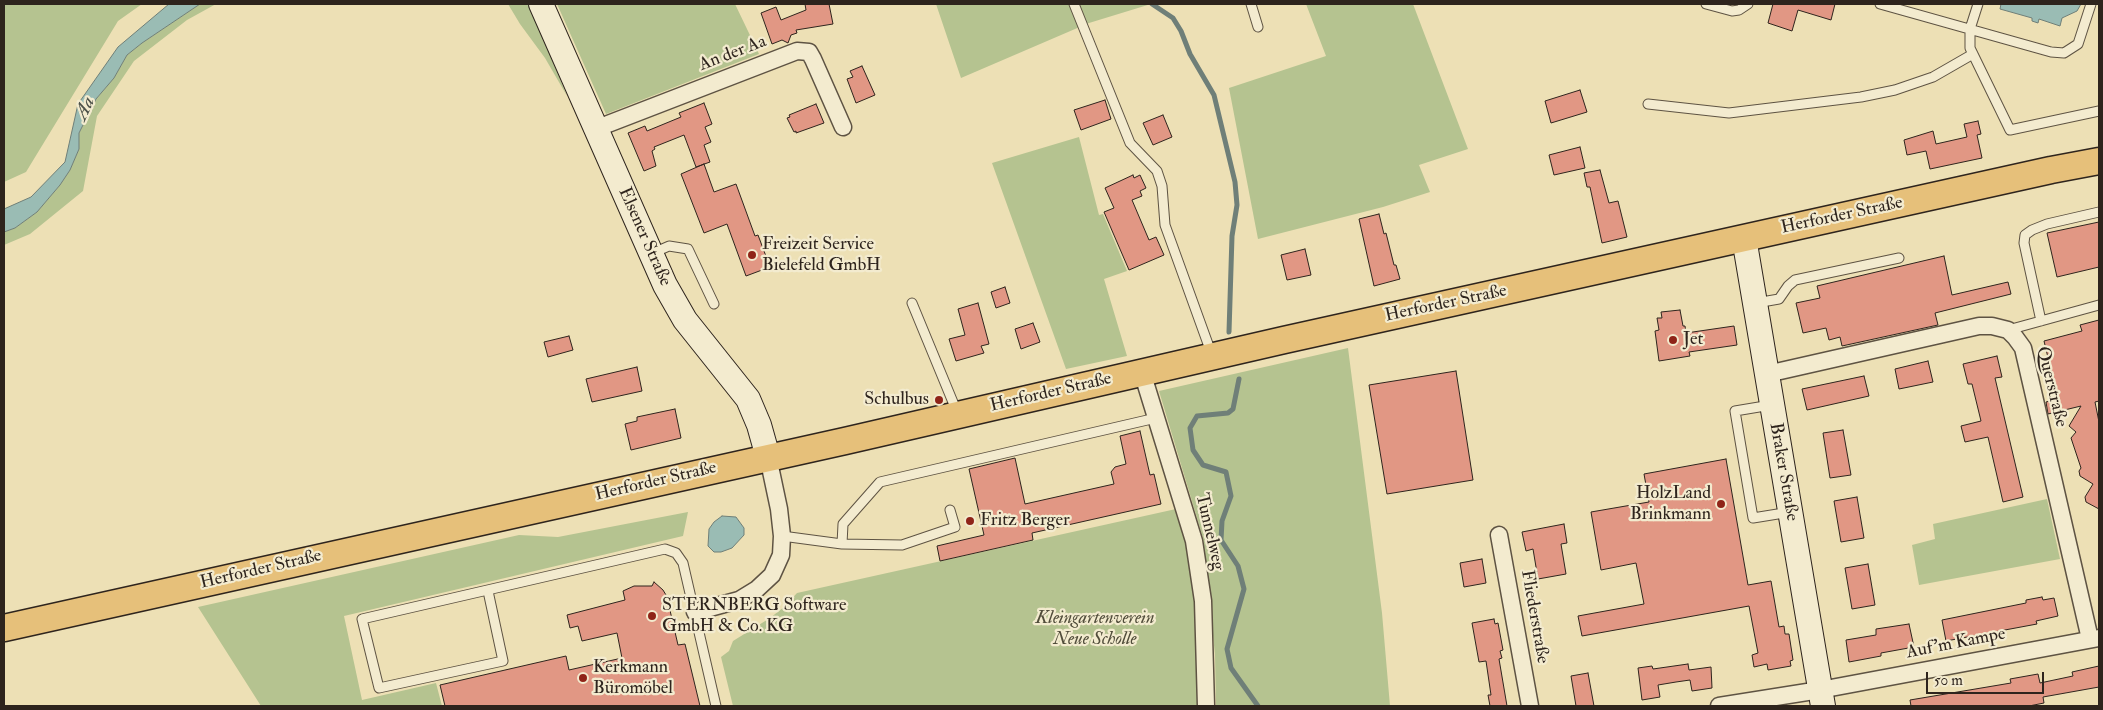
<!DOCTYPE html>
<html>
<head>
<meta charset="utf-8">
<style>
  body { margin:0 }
  #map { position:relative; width:2103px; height:710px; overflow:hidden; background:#ede0b5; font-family:"IM FELL Double Pica",serif }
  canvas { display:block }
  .frame { position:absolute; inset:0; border:5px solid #2e241d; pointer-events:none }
  .scale { position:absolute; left:1926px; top:672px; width:118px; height:22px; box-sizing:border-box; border:2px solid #2e241d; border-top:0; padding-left:6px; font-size:15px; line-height:18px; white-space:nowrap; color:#2e241d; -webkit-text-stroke:4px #f3ebcf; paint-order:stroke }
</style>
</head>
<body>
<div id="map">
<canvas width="2103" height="710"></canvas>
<div class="frame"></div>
<div class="scale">50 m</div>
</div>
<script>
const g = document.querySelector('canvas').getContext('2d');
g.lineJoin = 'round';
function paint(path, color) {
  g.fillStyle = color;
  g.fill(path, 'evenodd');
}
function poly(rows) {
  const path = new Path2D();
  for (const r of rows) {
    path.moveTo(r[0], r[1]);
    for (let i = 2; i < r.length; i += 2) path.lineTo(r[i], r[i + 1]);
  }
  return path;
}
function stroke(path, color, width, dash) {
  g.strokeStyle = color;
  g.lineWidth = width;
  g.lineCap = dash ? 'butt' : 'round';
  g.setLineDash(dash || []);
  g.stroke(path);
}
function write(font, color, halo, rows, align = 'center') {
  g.font = font + ' "IM FELL Double Pica",serif';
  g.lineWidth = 4.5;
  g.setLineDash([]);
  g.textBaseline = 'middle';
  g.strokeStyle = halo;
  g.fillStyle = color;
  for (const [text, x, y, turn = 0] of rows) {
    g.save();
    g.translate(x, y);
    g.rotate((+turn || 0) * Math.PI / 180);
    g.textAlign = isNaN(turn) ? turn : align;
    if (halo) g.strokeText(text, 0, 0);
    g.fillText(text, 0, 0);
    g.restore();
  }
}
const green = poly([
  [4,4,142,4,118,21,26,172,4,182],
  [200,4,216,4,187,20,134,61,97,116,83,191,30,234,4,245,4,232,15,228,37,212,60,185,70,170,79,149,79,133,96,99,114,78,127,55,142,43],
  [508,4,529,4,567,96,545,58,520,24],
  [557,4,735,4,759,54,606,114],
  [936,4,1151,4,1089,23,961,78],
  [1306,4,1413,4,1468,149,1419,165,1430,192,1383,207,1258,239,1229,88,1326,56],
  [1079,137,1099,215,1103,214,1127,271,1104,279,1127,356,1066,369,992,163],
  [1348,348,1382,613,1390,706,1216,706,1215,655,1203,538,1159,391],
  [2047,499,2060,559,1919,585,1912,545,1935,539,1933,524],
  [1176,509,1185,541,1194,599,1198,655,1198,706,733,706,721,657,729,651,733,641,770,618,784,607,797,593],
  [688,512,683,536,344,616,362,700,436,683,442,706,261,706,198,607,519,535,558,537]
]);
const water = poly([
  [169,4,200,4,142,43,127,55,114,78,96,99,79,133,79,149,70,170,60,185,37,212,15,228,4,232,4,209,31,197,65,162,78,104,118,47,169,4],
  [2001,4,2081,4,2077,11,2062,18,2060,26,2039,19,2038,23,2032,21,2032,18,2000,9,2001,4],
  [722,516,736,517,744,528,744,535,732,548,721,552,714,552,708,546,709,529,714,522,722,516]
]);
const stream = poly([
  [1152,4,1173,18,1181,31,1190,54,1214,95,1235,182,1237,205,1232,236,1229,332],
  [1239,379,1233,409,1228,413,1197,416,1190,428,1193,450,1203,465,1226,472,1231,496,1222,521,1221,540,1238,566,1244,589,1227,649,1231,668,1258,706]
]);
const building = poly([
  [805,4,829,4,833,24,796,30,797,33,791,35,788,43,782,40,772,44,761,13,776,7,781,20,806,10,805,4],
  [1773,4,1835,4,1831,20,1798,10,1792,31,1768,23,1773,4],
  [862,66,875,95,856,103,847,79,853,77,850,71,862,66],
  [1580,90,1587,112,1551,123,1545,101,1580,90],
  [1105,100,1111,119,1081,130,1074,110,1105,100],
  [704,103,712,124,705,127,711,142,704,145,710,162,696,167,684,135,654,147,655,149,652,151,656,166,644,171,628,133,645,126,647,131,681,117,679,113,704,103],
  [816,104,824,123,796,133,796,131,794,132,787,118,790,117,789,115,816,104],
  [1163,115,1172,137,1153,145,1143,123,1163,115],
  [1978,121,1981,134,1977,135,1982,158,1930,169,1926,151,1907,155,1904,140,1933,131,1936,144,1967,137,1964,124,1978,121],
  [1580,147,1585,168,1554,175,1549,155,1580,147],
  [704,164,714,192,736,184,755,236,758,235,770,267,746,276,727,224,704,233,681,174,704,164],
  [1600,170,1609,203,1618,201,1627,237,1602,243,1590,187,1587,187,1584,173,1600,170],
  [1133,175,1134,178,1140,175,1146,188,1140,191,1142,196,1132,200,1149,240,1156,237,1164,255,1129,270,1104,212,1114,208,1105,188,1133,175],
  [1379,214,1384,234,1386,233,1394,265,1396,265,1400,279,1374,286,1359,219,1379,214],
  [2099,222,2099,267,2057,277,2047,233,2099,222],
  [1305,249,1311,275,1287,280,1281,255,1305,249],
  [1944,256,1952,295,2008,282,2011,294,1935,313,1938,325,1842,346,1840,337,1829,340,1826,328,1803,333,1796,303,1820,298,1817,286,1944,256],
  [1005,287,1010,303,996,308,991,292,1005,287],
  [978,303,989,344,981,346,984,353,956,361,949,339,965,335,958,309,978,303],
  [1680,310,1683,326,1685,326,1686,333,1734,326,1737,345,1689,352,1690,356,1659,361,1655,331,1659,330,1657,318,1662,318,1661,312,1680,310],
  [2099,320,2099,401,2095,402,2099,422,2099,509,2086,502,2085,497,2093,484,2080,476,2079,471,2081,468,2071,438,2076,432,2069,426,2081,406,2048,414,2046,402,2058,399,2044,341,2082,331,2080,325,2099,320],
  [1033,323,1040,342,1021,349,1015,329,1033,323],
  [569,336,573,350,548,357,544,342,569,336],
  [1997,356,2002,377,1995,378,2023,497,2003,502,1988,437,1965,442,1961,426,1981,421,1972,384,1968,384,1963,364,1997,356],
  [1928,361,1933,382,1899,389,1895,369,1928,361],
  [637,367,642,391,592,402,586,379,637,367],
  [1456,371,1473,480,1387,494,1369,385,1456,371],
  [1864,376,1869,396,1807,410,1802,389,1864,376],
  [675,409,681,438,631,450,625,424,637,421,637,417,675,409],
  [1843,430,1851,475,1830,478,1823,433,1843,430],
  [1140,431,1150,475,1154,474,1161,504,1032,533,1033,540,940,561,937,546,984,535,969,469,1015,458,1025,504,1114,484,1111,472,1115,467,1126,464,1120,436,1140,431],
  [1726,459,1748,585,1771,581,1779,627,1784,626,1785,634,1789,634,1793,660,1790,661,1791,666,1768,670,1767,664,1754,667,1752,655,1758,653,1749,606,1582,636,1578,616,1644,604,1636,563,1601,570,1591,512,1649,502,1644,474,1726,459],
  [1857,497,1864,538,1841,542,1834,501,1857,497],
  [1564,524,1567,543,1561,544,1566,574,1538,579,1533,549,1526,551,1522,532,1564,524],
  [1482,559,1486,583,1464,587,1460,563,1482,559],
  [1868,564,1875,605,1852,609,1845,568,1868,564],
  [654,582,663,590,672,605,669,606,678,645,685,644,700,706,445,706,440,685,566,656,569,670,622,658,617,633,582,641,578,626,570,628,567,615,625,600,623,591,634,586,652,586,654,582],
  [2042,597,2043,600,2054,598,2058,616,2036,621,2037,624,1946,641,1942,620,2026,603,2026,600,2042,597],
  [1494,619,1495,624,1498,623,1503,650,1500,651,1502,658,1499,659,1507,706,1490,706,1488,695,1491,695,1486,661,1479,662,1472,623,1494,619],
  [1909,624,1914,647,1881,653,1881,656,1849,662,1846,640,1876,635,1876,629,1909,624],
  [1688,664,1689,670,1711,667,1712,688,1692,691,1690,680,1676,682,1658,685,1660,697,1642,700,1638,668,1652,666,1653,669,1688,664],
  [2099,666,2099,687,2043,697,2044,703,2029,706,1911,706,1910,700,2011,683,2010,679,2038,674,2040,683,2073,676,2072,672,2099,666],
  [1588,673,1594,706,1576,706,1571,676,1588,673]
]);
const service = poly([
  [1074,4,1130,143,1157,171,1162,186,1165,225,1212,355],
  [1251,4,1258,27],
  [1706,4,1732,11,1739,10,1748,4],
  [1880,4,2051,52,2064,53,2078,44,2091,4],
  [1978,4,1970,29,1970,48,2010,130,2099,111],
  [1648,104,1729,113,1861,97,1895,90,1933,77,1973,54],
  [653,253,669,246,688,249,714,304],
  [912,303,957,412],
  [1756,303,1779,299,1788,286,1795,280,1899,258],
  [2041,321,2024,243,2025,235,2032,230,2047,224,2099,212],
  [2008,330,2099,305],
  [1771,405,1735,411,1753,518,1790,512],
  [782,536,842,544,843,524,880,482,1156,418],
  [842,544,902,545,955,527,950,510],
  [488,591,503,661,379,688,362,619,665,549,676,553,683,563,716,706]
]);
const minor = poly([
  [595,129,797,51,809,52,813,59,843,127],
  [1142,372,1194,541,1203,601,1206,706],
  [1767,374,1979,326,1992,326,2008,330,2015,337,2023,348,2090,639],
  [1499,535,1530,706],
  [695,612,739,600,757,589,772,575,781,555,782,536,779,509,768,457],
  [1719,706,1820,690,2099,638]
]);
const secondary = poly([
  [541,4,665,285,685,320,748,399,759,425,768,457],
  [1744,238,1823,706]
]);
const primary = poly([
  [4,628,845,441,1284,340,2051,170,2099,161]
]);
const markers = [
  [752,255,5,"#8f2418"],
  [1673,340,5,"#8f2418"],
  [939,400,5,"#8f2418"],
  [1721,504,5,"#8f2418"],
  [970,521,5,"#8f2418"],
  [652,616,5,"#8f2418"],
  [583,678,5,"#8f2418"]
];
const streetNames = [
  ["An der Aa",733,54,-21],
  ["Herforder Straße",1842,216,-12],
  ["Elsener Straße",644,237,66],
  ["Herforder Straße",1446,304,-12],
  ["Querstraße",2051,387,76],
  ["Herforder Straße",1051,393,-13],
  ["Braker Straße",1783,472,80],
  ["Herforder Straße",656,482,-13],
  ["Tunnelweg",1209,532,77],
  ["Herforder Straße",261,570,-13],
  ["Fliederstraße",1534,617,80],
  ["Auf'm Kampe",1956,644,-11]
];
const poiNames = [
  ["Freizeit Service",762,245],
  ["Bielefeld GmbH",762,266],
  ["Jet",1683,340],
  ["Schulbus",929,400,"right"],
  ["HolzLand",1711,494,"right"],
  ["Brinkmann",1711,515,"right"],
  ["Fritz Berger",980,521],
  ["STERNBERG Software",662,606],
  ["GmbH & Co. KG",662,627],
  ["Kerkmann",593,668],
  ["Büromöbel",593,689]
];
const parkNames = [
  ["Kleingartenverein",1095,619],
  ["Neue Scholle",1095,640]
];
const waterNames = [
  ["Aa",86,109,-65]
];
paint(green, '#b5c390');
paint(water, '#9abcb4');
stroke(water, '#6f7f78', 1);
stroke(stream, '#6f7f78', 5);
paint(building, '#e19784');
stroke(building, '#2e241d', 1);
stroke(service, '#5e5343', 11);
stroke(minor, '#5e5343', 19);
stroke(secondary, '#2e241d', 26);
stroke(primary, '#2e241d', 29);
stroke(service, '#f3ebcf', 9);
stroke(minor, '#f3ebcf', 16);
stroke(secondary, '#f3ebcf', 24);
stroke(primary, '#e6c07a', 26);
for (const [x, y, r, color] of markers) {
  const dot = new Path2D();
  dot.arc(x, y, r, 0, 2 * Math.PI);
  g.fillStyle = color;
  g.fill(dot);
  stroke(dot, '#f3ebcf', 2);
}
write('18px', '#2e241d', '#f3ebcf', streetNames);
write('18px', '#2e241d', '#f3ebcf', poiNames, 'left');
write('italic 18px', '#504c3a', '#f3ebcf', parkNames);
write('italic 19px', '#4e524a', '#f3ebcf', waterNames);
</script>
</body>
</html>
